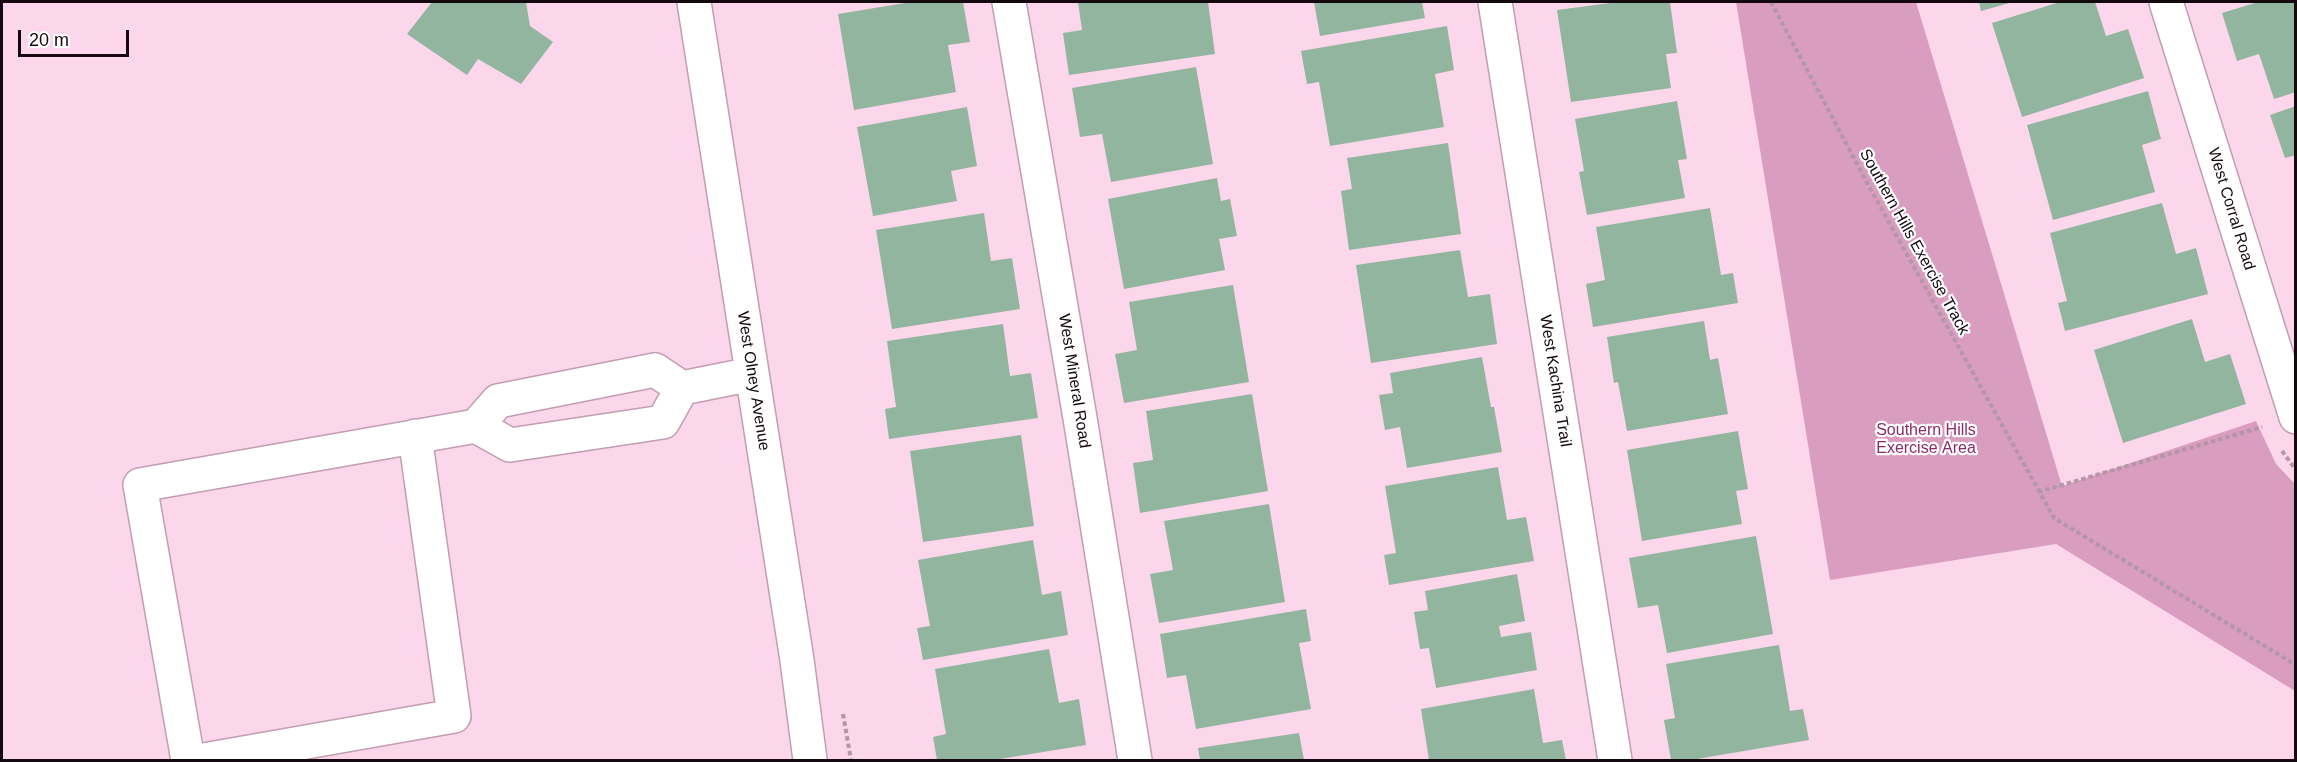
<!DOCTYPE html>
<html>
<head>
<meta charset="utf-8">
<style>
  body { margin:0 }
  #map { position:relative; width:2297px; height:762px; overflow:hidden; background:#fcd6ea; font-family:Helvetica,sans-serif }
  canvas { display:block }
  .frame { position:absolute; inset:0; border:3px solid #150910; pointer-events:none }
  .scale { position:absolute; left:18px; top:30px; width:111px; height:27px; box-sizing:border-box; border:3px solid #150910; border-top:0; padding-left:8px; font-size:18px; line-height:21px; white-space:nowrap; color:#150910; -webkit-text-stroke:4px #fff; paint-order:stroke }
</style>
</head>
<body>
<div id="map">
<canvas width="2297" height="762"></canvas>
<div class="frame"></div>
<div class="scale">20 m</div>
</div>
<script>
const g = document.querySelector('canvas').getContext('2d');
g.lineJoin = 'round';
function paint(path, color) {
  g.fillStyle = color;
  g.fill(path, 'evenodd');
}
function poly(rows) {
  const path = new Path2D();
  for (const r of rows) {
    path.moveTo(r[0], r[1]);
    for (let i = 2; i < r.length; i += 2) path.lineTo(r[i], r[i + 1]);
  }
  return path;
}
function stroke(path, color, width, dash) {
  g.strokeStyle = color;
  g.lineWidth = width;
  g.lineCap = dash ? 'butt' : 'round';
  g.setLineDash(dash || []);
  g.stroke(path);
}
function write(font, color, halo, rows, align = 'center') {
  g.font = font + ' Helvetica,sans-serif';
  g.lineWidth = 4.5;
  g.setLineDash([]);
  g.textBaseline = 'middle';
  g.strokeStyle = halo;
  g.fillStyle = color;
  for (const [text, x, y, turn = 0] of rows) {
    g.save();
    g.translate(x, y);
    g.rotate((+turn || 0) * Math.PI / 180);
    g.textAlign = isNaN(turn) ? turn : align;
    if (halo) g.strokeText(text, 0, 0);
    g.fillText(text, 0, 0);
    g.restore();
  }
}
const green = poly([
  [1736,2,1916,2,2062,486,2256,421,2276,464,2295,484,2295,691,2056,544,1830,580]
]);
const building = poly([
  [432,2,526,2,530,26,553,42,521,84,478,59,467,75,407,34],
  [911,2,963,2,970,42,948,45,956,92,854,110,838,14],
  [1078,2,1208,2,1215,54,1069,75,1063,33,1082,30],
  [1314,2,1422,2,1425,18,1320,36],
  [1618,2,1670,2,1677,53,1666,54,1671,88,1571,102,1557,10],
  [1979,2,2013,2,1981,11],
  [2060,2,2095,2,2106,36,2128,29,2144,78,2022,117,1992,23],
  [2258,2,2296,2,2296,92,2274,99,2259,54,2237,61,2222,13],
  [1447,26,1454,70,1435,74,1444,127,1330,146,1319,82,1307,84,1301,51],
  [1196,67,1213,164,1111,182,1102,134,1080,137,1072,88],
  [2148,91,2161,139,2142,145,2155,192,2053,220,2027,125],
  [1677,101,1687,159,1678,160,1685,198,1587,215,1579,172,1584,171,1575,119],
  [2296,106,2296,155,2285,158,2270,115],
  [967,107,977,166,951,171,957,201,873,216,857,127],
  [1448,143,1461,234,1349,250,1341,191,1352,189,1347,158],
  [1217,178,1221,201,1230,199,1237,236,1219,239,1225,270,1124,289,1108,199],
  [2162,203,2176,254,2196,248,2208,294,2065,331,2058,303,2067,301,2050,233],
  [1710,208,1721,275,1733,273,1738,303,1593,327,1586,284,1605,280,1596,227],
  [984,213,991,261,1012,258,1020,309,892,329,876,230],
  [1460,250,1468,297,1490,294,1497,344,1371,363,1356,265],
  [1233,285,1249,382,1124,403,1115,354,1137,350,1129,302],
  [2192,319,2205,362,2230,354,2246,404,2123,443,2094,350],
  [1704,321,1710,360,1718,358,1728,414,1627,431,1618,382,1614,383,1607,337],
  [1003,324,1010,376,1031,373,1038,418,889,439,885,409,896,407,887,341],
  [1482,357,1491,407,1494,407,1502,452,1407,468,1400,427,1385,430,1379,395,1393,393,1390,373],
  [1252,394,1268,491,1140,513,1133,463,1153,460,1146,411],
  [1738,431,1748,489,1736,491,1742,524,1642,541,1627,450],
  [1021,435,1034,526,923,542,910,451],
  [1498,467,1507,520,1526,517,1534,561,1389,585,1384,555,1396,553,1385,486],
  [1269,504,1285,602,1159,623,1150,574,1173,570,1164,521],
  [1756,536,1773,634,1667,653,1658,605,1638,608,1629,558],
  [1033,540,1042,595,1061,591,1068,635,923,660,917,628,930,626,918,560],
  [1517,574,1525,621,1499,626,1501,637,1531,632,1537,670,1436,688,1429,648,1420,649,1414,612,1428,610,1425,591],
  [1306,609,1311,641,1299,643,1311,709,1196,729,1186,675,1167,678,1160,634],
  [1779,645,1790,711,1803,709,1809,740,1691,760,1671,760,1664,720,1675,718,1666,664],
  [1049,649,1059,703,1079,699,1086,745,994,760,937,760,933,737,946,734,935,669],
  [1534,689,1543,743,1562,740,1566,760,1429,760,1421,709],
  [1299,733,1304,760,1200,760,1198,748]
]);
const path = poly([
  [1771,2,1866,181,2054,518,2296,665],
  [2282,451,2296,470],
  [2038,492,2262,427],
  [843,714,851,760]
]);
const minor = poly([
  [694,2,797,660,810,760],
  [1009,2,1080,418,1135,760],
  [1495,2,1615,760],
  [2166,2,2296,417],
  [655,370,682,388,663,422,510,445,476,426,498,401,655,370],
  [682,388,752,374],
  [188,760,140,485,476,426],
  [204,760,454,716,415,436]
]);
const streetNames = [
  ["West Corral Road",2231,209,73],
  ["Southern Hills Exercise Track",1914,242,61],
  ["West Olney Avenue",753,381,81],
  ["West Mineral Road",1074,381,81],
  ["West Kachina Trail",1555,381,81]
];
const parkNames = [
  ["Southern Hills",1926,431],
  ["Exercise Area",1926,449]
];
paint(green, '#d99ebf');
paint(building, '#92b5a0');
stroke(minor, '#c29eb2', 36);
stroke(path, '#b496a6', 4, [4.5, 3]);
stroke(minor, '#fff', 33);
write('16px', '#150910', '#fff', streetNames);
write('16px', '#8b2c6a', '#fff', parkNames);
</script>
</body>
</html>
